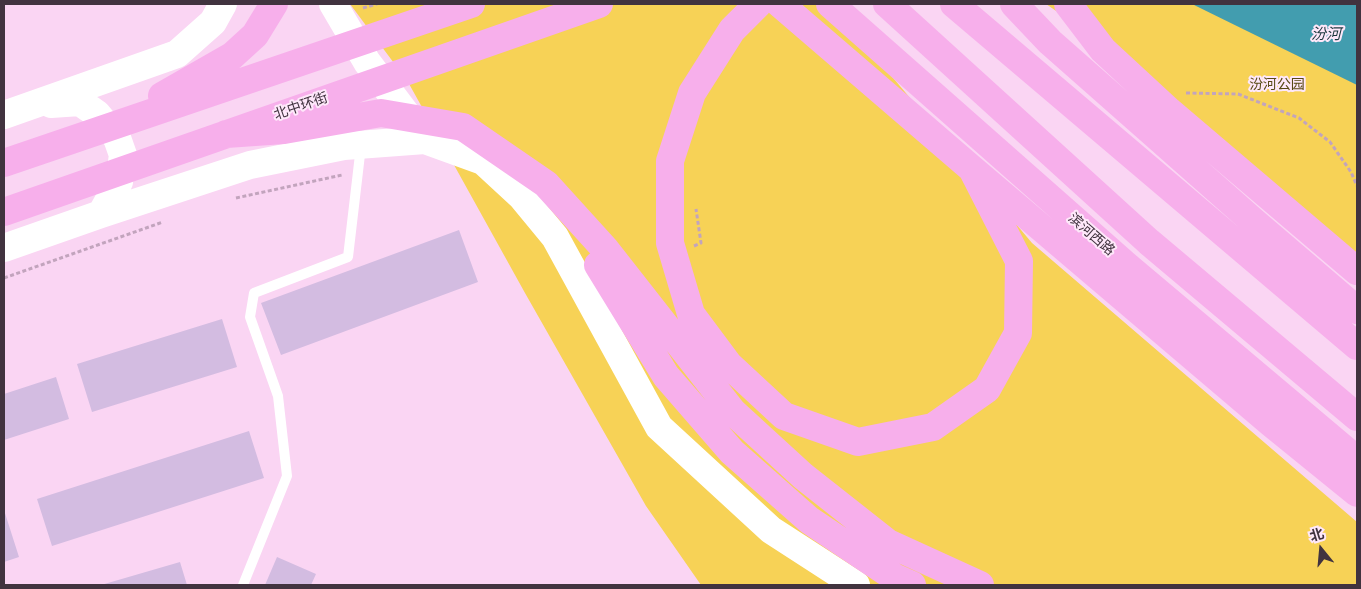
<!DOCTYPE html>
<html>
<head>
<meta charset="utf-8">
<style>
  body { margin:0 }
  #map { position:relative; width:1361px; height:589px; overflow:hidden; background:#fad5f3; font-family:Roboto,"Noto Sans SC",sans-serif }
  canvas { display:block }
  .frame { position:absolute; inset:0; border:5px solid #41333f; pointer-events:none }
  .north { position:absolute; left:1296px; top:524px; width:50px; height:50px; -webkit-text-stroke:4px #fee8fa; paint-order:stroke; rotate:343deg; font-size:14px; font-weight:700; line-height:20px; text-align:center; color:#41333f }
  .north::after { content:''; display:block; margin:auto; width:18px; height:22px; background:#41333f; clip-path:polygon(50% 0,100% 100%,50% 72%,0 100%) }
</style>
</head>
<body>
<div id="map">
<canvas width="1361" height="589"></canvas>
<div class="frame"></div>
<div class="north">北</div>
</div>
<script>
const g = document.querySelector('canvas').getContext('2d');
g.lineJoin = 'round';
function paint(path, color) {
  g.fillStyle = color;
  g.fill(path, 'evenodd');
}
function poly(rows) {
  const path = new Path2D();
  for (const r of rows) {
    path.moveTo(r[0], r[1]);
    for (let i = 2; i < r.length; i += 2) path.lineTo(r[i], r[i + 1]);
  }
  return path;
}
function stroke(path, color, width, dash) {
  g.strokeStyle = color;
  g.lineWidth = width;
  g.lineCap = dash ? 'butt' : 'round';
  g.setLineDash(dash || []);
  g.stroke(path);
}
function write(font, color, halo, rows, align = 'center') {
  g.font = font + ' Roboto,"Noto Sans SC",sans-serif';
  g.lineWidth = 4;
  g.setLineDash([]);
  g.textBaseline = 'middle';
  g.strokeStyle = halo;
  g.fillStyle = color;
  for (const [text, x, y, turn = 0] of rows) {
    g.save();
    g.translate(x, y);
    g.rotate((+turn || 0) * Math.PI / 180);
    g.textAlign = isNaN(turn) ? turn : align;
    if (halo) g.strokeText(text, 0, 0);
    g.fillText(text, 0, 0);
    g.restore();
  }
}
const green = poly([
  [350,4,831,4,1032,243,1357,522,1357,585,701,585,646,506,525,293,408,82],
  [1046,4,1357,4,1357,258,1116,52]
]);
const water = poly([
  [1192,4,1357,4,1357,85]
]);
const building = poly([
  [459,230,478,282,281,355,261,303],
  [222,319,237,367,92,412,77,364],
  [56,377,69,419,4,440,4,394],
  [249,431,264,478,52,546,37,499],
  [4,510,19,557,4,562],
  [277,557,316,574,311,585,265,585],
  [180,562,187,585,101,585]
]);
const path = poly([
  [363,8,377,4],
  [1186,93,1238,94,1299,118,1330,142,1351,172,1357,186],
  [236,198,342,175],
  [694,246,701,243,696,209],
  [4,278,163,222]
]);
const lane = poly([
  [243,585,287,476,278,396,250,317,254,293,348,257,361,146]
]);
const secondary = poly([
  [333,4,367,62,419,131],
  [51,104,80,102,97,114,117,138,123,155,119,182,101,214],
  [4,115,177,54,213,22,223,4],
  [4,248,101,214,250,165,344,146,425,140,483,161,522,197,555,237,659,427,771,530,856,585]
]);
const highway = poly([
  [758,4,732,30,692,93,670,161,670,243,691,314,729,365,784,416,858,442,933,427,987,389,1018,333,1019,261,972,169],
  [780,4,972,169,1271,423,1357,493],
  [830,4,1128,267,1357,460],
  [887,4,1149,242,1357,417],
  [954,4,1357,346],
  [1014,4,1050,42,1254,222,1357,310],
  [1068,4,1103,50,1169,111,1357,271],
  [162,96,232,56,255,35,274,4],
  [226,134,284,130,381,113,463,127,546,184,605,249,732,411,803,476,888,543,980,585],
  [4,163,471,4],
  [4,212,599,4],
  [598,265,666,376,732,452,809,520,894,577,912,585]
]);
const parkNames = [
  ["汾河公园",1277,85]
];
const streetNames = [
  ["北中环街",301,107,-19],
  ["滨河西路",1091,235,41]
];
const waterNames = [
  ["汾河",1326,35]
];
paint(green, '#f7d256');
paint(water, '#429daf');
paint(building, '#d3bce1');
stroke(path, '#c2a4bd', 3, [4, 2.5]);
stroke(lane, '#fff', 10);
stroke(secondary, '#fff', 28);
stroke(highway, '#f7afeb', 28);
write('14px', '#584915', '#fee8fa', parkNames);
write('14px', '#41333f', '#fee8fa', streetNames);
write('italic 15px', '#1a363c', '#fee8fa', waterNames);
</script>
</body>
</html>
